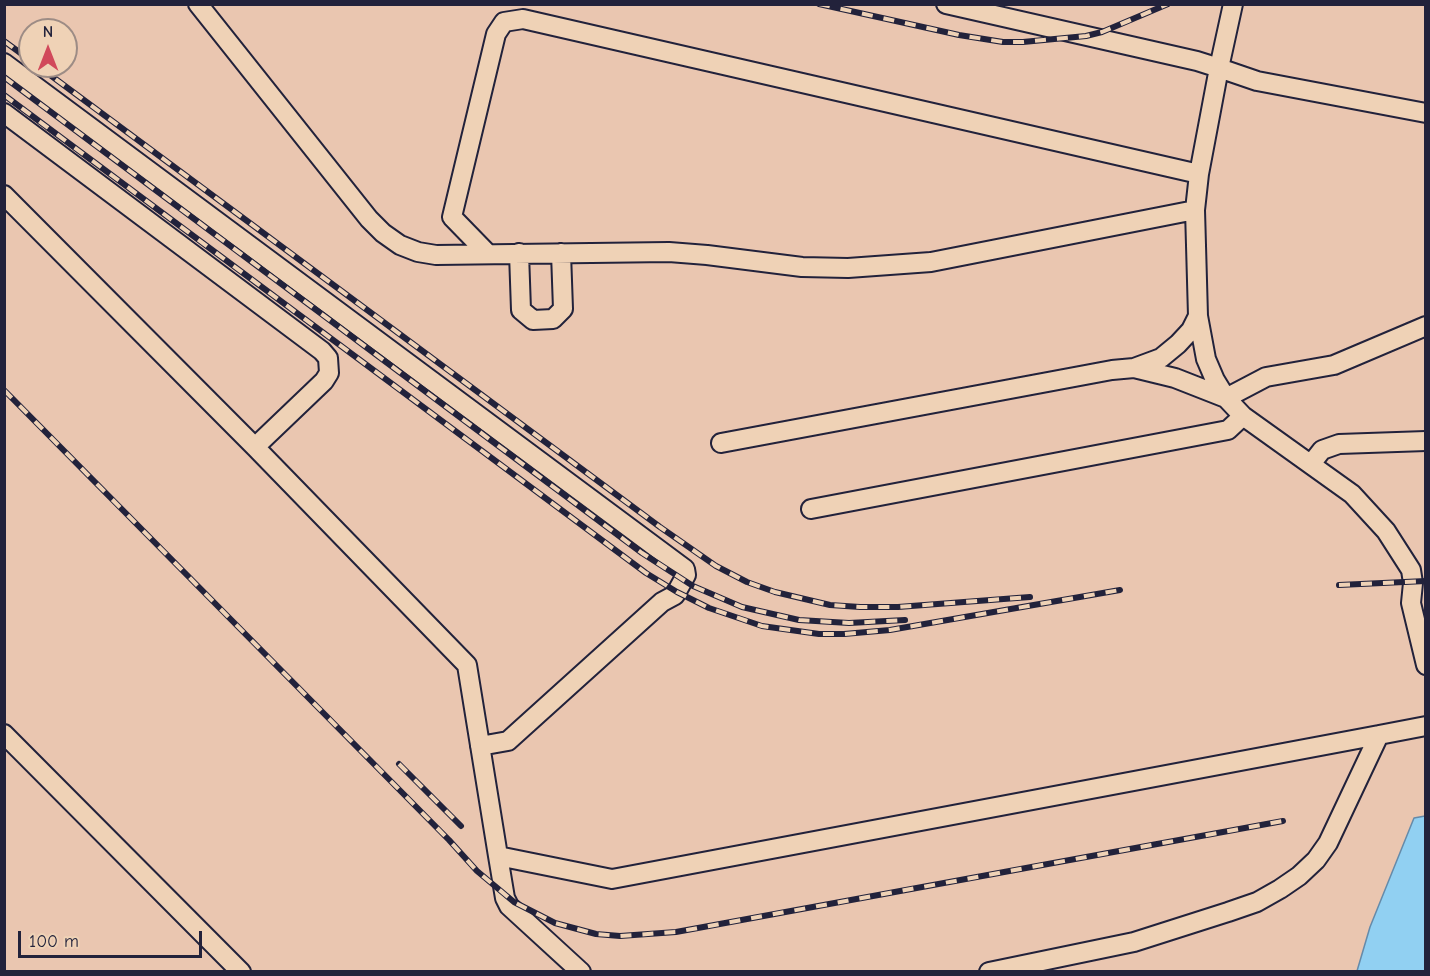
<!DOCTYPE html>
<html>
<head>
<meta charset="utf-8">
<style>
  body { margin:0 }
  #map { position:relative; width:1430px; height:976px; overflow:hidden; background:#efd2b6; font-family:"Comic Neue",sans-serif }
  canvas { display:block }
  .frame { position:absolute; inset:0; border:6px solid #22223b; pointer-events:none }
  .north { position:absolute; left:18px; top:18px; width:60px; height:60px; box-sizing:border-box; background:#efd2b6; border:2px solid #9d8c85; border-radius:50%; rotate:0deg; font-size:16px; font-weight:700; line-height:24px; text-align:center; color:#22223b }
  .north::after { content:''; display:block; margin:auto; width:21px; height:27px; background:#d1495b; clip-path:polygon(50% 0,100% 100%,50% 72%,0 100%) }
  .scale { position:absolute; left:18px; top:931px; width:184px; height:27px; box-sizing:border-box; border:3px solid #22223b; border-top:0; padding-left:8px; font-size:18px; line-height:21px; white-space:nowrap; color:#22223b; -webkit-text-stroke:4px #efd2b6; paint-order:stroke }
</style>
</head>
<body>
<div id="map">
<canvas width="1430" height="976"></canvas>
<div class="frame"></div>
<div class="north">N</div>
<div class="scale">100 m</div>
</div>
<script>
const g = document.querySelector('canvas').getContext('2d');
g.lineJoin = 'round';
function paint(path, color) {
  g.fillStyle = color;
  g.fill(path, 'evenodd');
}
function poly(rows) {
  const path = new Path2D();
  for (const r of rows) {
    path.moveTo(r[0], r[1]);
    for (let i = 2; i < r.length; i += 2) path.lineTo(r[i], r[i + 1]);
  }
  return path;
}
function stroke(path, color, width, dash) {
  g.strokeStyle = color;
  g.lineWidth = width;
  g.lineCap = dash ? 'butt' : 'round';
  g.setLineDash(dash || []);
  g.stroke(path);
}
const built = poly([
  [5,5,1425,5,1425,816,1414,818,1370,927,1357,971,5,972],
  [30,30,66,30,66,66,30,66]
]);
const water = poly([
  [1425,816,1425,971,1357,971,1370,927,1414,818,1425,816]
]);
const minor = poly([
  [198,4,369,219,383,233,400,245,418,252,436,255,669,252,707,255,802,267,848,268,931,262,1195,210],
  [946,4,1197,61,1219,68,1233,4],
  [4,63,685,569,686,575,675,595,662,602,508,741,480,746],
  [4,113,322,351,328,358,329,373,324,381,255,447],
  [1426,113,1257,81,1219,68,1199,174,1195,210,1198,316,1206,359,1215,380,1226,398,1243,416,1352,494,1386,531,1411,570,1413,583,1411,603,1426,665],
  [4,195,255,447,467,665,498,856,612,879,1379,735],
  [519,253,521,310,533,320,553,319,563,309,561,253],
  [488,254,452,217,496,34,504,22,523,19,1199,174],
  [1134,368,1161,358,1178,344,1191,330,1198,316],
  [721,443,1112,370,1134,368,1175,378,1226,398,1266,377,1334,365,1426,326],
  [1311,464,1322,450,1339,444,1426,441],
  [811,509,1228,430,1243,416],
  [4,734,241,972],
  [498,856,505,898,509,906,581,972],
  [989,972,1134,942,1228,912,1257,902,1280,889,1299,876,1316,860,1328,843,1379,735,1426,726]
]);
const rail = poly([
  [819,4,959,35,1003,42,1023,42,1086,36,1102,32,1168,4],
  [4,41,30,60],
  [38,66,660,527,716,566,747,582,775,592,830,605,860,607,898,607,1030,597],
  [4,77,642,553,693,586,742,607,799,620,849,623,905,620],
  [4,95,646,573,677,592,709,608,762,626,819,634,844,634,890,630,1120,590],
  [4,390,449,840,477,871,514,902,555,923,596,934,620,936,676,932,1283,821],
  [1339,585,1426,581],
  [399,764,461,826]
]);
paint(built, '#eac6b0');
paint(water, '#91d0f2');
stroke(water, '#658aa9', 1.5);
stroke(minor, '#22223b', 22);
stroke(minor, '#efd2b6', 18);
stroke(rail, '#22223b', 6);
stroke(rail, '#efd2b6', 4, [11]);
</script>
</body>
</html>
